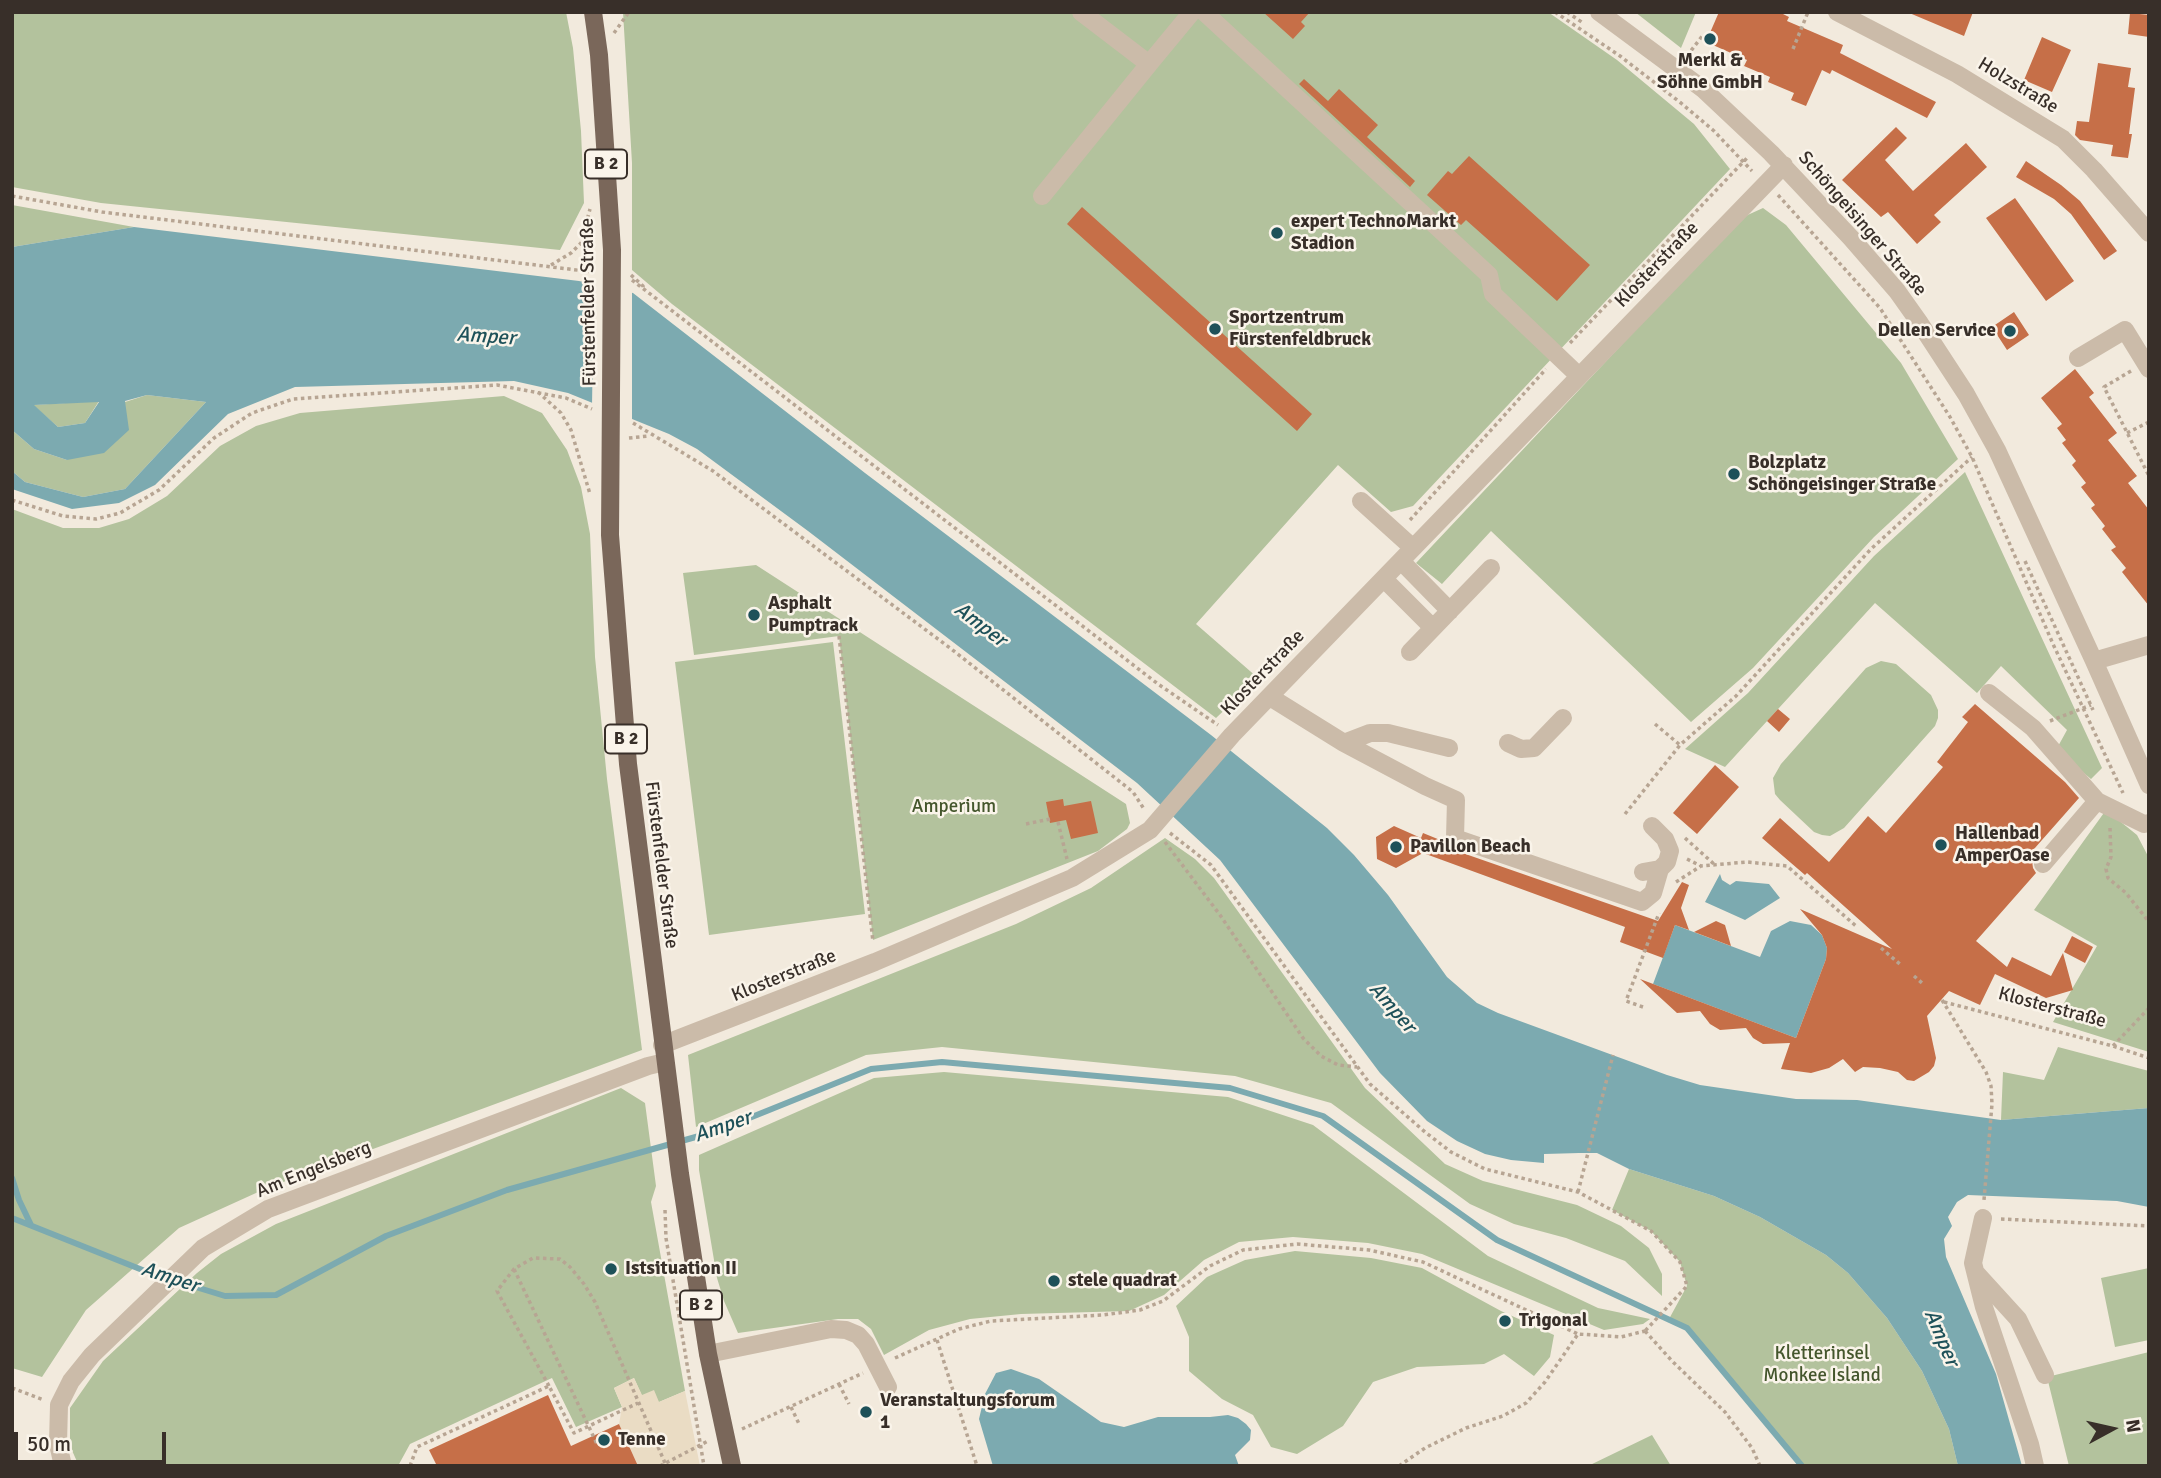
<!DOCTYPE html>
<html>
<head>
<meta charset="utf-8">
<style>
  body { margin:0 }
  #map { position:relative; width:2161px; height:1478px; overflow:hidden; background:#f2eadd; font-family:Signika,sans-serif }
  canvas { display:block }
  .frame { position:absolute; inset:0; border:14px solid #382f29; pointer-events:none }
  .north { position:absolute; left:2077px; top:1394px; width:70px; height:70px; -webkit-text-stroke:5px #faf4ea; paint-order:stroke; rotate:82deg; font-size:19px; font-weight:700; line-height:28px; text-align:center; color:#382f29 }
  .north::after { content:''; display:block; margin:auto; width:24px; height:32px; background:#382f29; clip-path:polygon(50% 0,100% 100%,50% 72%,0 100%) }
  .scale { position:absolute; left:14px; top:1432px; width:152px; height:32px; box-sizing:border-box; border:4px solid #382f29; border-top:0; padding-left:9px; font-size:21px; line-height:24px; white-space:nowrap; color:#382f29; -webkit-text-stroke:5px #faf4ea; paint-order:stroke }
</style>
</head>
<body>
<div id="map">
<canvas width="2161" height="1478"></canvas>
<div class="frame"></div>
<div class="north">N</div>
<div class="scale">50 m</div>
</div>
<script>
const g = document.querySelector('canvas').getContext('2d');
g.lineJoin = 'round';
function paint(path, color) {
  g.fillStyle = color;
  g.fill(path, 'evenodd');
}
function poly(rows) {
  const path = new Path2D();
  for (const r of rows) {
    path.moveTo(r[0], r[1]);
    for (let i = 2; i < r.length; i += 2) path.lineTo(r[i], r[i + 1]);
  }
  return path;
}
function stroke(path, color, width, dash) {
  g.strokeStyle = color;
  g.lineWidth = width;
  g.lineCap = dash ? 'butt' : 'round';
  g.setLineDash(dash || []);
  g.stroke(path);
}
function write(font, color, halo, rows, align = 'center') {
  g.font = font + ' Signika,sans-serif';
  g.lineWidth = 5;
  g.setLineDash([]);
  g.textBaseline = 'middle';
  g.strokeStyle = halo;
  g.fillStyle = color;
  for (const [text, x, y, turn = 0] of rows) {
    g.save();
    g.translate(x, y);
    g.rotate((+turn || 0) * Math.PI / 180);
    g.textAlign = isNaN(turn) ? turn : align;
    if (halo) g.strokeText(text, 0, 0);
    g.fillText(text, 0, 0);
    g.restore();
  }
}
const green = poly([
  [12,12,566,12,573,48,581,131,584,203,560,250,101,203,12,187],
  [623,12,1548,12,1617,60,1694,124,1730,169,1413,506,1391,512,1338,465,1196,624,1258,678,1216,718,672,304,632,270,632,163],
  [1635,12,1696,12,1681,48],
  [12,205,134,227,12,247],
  [1763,208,1786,225,1901,363,1958,459,1874,537,1753,668,1691,722,1491,531,1442,584,1416,563,1741,218],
  [147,395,206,402,125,489,83,497,25,482,12,471,12,430,34,449,67,460,125,402],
  [504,396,542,413,567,450,581,487,590,534,595,657,607,779,642,1050,267,1188,179,1228,86,1310,42,1377,12,1368,12,509,63,528,99,528,129,519,167,496,220,446,256,426,300,413],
  [99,401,85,423,58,427,33,405],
  [1965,472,2102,768,2091,779,2056,750,2067,730,2001,666,1977,693,1875,603,1725,767,1685,749,1748,693,1874,556],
  [756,565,1126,804,1130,823,1127,829,1098,851,873,940,839,636,694,655,683,573],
  [833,642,865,914,709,935,675,662],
  [1881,661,1896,664,1931,695,1938,710,1938,718,1935,726,1844,828,1830,836,1822,835,1814,832,1780,800,1775,794,1773,778,1781,764,1866,668],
  [2106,810,2137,835,2149,858,2149,1052,2053,1022,2097,946,2034,910],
  [1165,838,1195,859,1214,878,1365,1088,1445,1164,1483,1181,1577,1205,1621,1226,1649,1248,1662,1274,1662,1296,1625,1261,1566,1238,1514,1224,1470,1204,1331,1103,1235,1076,942,1047,866,1055,696,1127,688,1055,1016,924,1091,888],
  [2058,1047,2149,1071,2149,1108,2001,1120,2003,1072,2044,1080],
  [944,1072,1228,1097,1313,1125,1488,1256,1598,1308,1650,1319,1643,1324,1604,1330,1422,1254,1368,1243,1293,1237,1239,1242,1204,1260,1164,1295,1129,1311,1021,1314,970,1319,929,1330,884,1355,871,1329,858,1319,838,1319,738,1333,724,1301,717,1278,699,1170,699,1155,874,1078],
  [621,1088,645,1103,656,1186,651,1202,685,1391,659,1402,642,1396,634,1378,614,1388,622,1407,576,1427,552,1378,410,1444,398,1466,79,1466,70,1446,70,1408,103,1361,197,1273,221,1254,276,1224],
  [1629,1169,1714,1196,1760,1217,1826,1255,1848,1273,1887,1318,1922,1371,1949,1429,1958,1466,1802,1466,1687,1328,1669,1319,1687,1286,1680,1262,1651,1231,1612,1210],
  [1295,1251,1371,1258,1422,1268,1501,1311,1554,1335,1550,1357,1534,1376,1504,1354,1484,1364,1417,1367,1373,1382,1343,1426,1297,1454,1271,1447,1253,1415,1222,1399,1189,1371,1189,1337,1176,1306,1207,1277,1245,1260],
  [2149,1268,2149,1340,2115,1347,2101,1278],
  [2149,1352,2149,1466,2069,1466,2047,1377],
  [1652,1435,1671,1466,1588,1466]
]);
const plaza = poly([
  [634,1378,642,1395,654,1390,659,1402,685,1391,700,1466,638,1466,619,1424,622,1407,614,1388]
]);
const water = poly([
  [134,227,579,281,633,293,865,473,1211,735,1327,828,1354,855,1388,895,1447,977,1477,1003,1498,1013,1667,1075,1700,1085,1796,1099,1857,1100,2001,1120,2149,1108,2149,1207,2117,1201,1968,1195,1957,1202,1948,1217,1952,1226,1944,1239,1946,1257,1996,1374,2022,1466,1958,1466,1949,1429,1922,1371,1887,1318,1848,1273,1826,1255,1760,1217,1714,1196,1629,1169,1597,1153,1580,1153,1544,1163,1511,1160,1485,1154,1457,1141,1427,1121,1380,1073,1220,860,1137,783,808,531,697,449,669,434,568,393,514,381,295,387,228,414,155,485,119,503,72,509,12,489,12,471,25,482,83,497,125,489,206,402,147,395,125,401,129,430,104,453,67,460,34,449,12,430,12,247],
  [99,402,85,423,58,427,34,405],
  [1720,874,1722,880,1730,885,1736,881,1769,884,1780,898,1745,920,1705,902],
  [1790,921,1811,925,1822,935,1827,948,1826,959,1796,1038,1653,984,1675,925,1760,957,1771,931],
  [1011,1369,1039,1379,1101,1422,1124,1427,1158,1417,1210,1417,1228,1415,1238,1418,1246,1424,1251,1430,1250,1440,1235,1455,1239,1466,993,1466,979,1419,985,1394,996,1373]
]);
const pier = poly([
  [594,281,632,289,632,422,592,406],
  [1580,1153,1579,1157,1554,1164,1544,1163,1544,1154]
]);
const stream = poly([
  [12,1178,19,1200,31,1225],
  [12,1218,150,1273,225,1296,276,1295,386,1236,507,1190,717,1131,871,1069,942,1062,1230,1088,1323,1116,1497,1240,1687,1328,1802,1466]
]);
const building = poly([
  [1263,12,1310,12,1301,22,1305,26,1293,39],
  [1719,12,1779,12,1789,17,1787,21,1843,45,1840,53,1936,102,1927,118,1832,70,1830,74,1822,70,1806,106,1791,100,1794,93,1768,82,1770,77,1744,66,1747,60,1706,42],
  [1907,12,1973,12,1964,36],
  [2130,13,2149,15,2149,37,2128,34],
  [2042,37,2071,50,2052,92,2024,80],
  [2098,63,2131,68,2128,87,2135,88,2129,134,2132,134,2128,158,2111,156,2113,145,2080,140,2075,135,2077,121,2089,122],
  [1304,79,1328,101,1339,89,1378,125,1367,137,1415,181,1410,187,1299,84],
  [1896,127,1907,138,1885,160,1913,191,1966,143,1987,167,1934,215,1941,222,1917,244,1888,212,1881,217,1842,180],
  [1469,156,1590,265,1557,301,1466,220,1461,225,1427,195,1448,171,1452,174],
  [2026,161,2061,185,2080,201,2117,251,2104,260,2071,214,2054,199,2016,177],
  [2015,198,2074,281,2046,301,1986,218],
  [1082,207,1312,414,1297,431,1067,224],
  [2014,312,2029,335,2007,350,1992,327],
  [2075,369,2094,393,2089,397,2117,433,2108,440,2137,476,2128,483,2149,510,2149,606,2122,572,2126,568,2111,550,2116,547,2102,529,2105,526,2091,508,2095,505,2081,487,2086,483,2072,465,2076,461,2062,443,2066,440,2057,428,2062,424,2041,398],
  [1975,704,2065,782,2079,798,2027,857,2032,861,2033,868,2036,873,1976,941,2007,967,2012,957,2051,976,2063,953,2073,990,2046,998,1995,974,1980,1005,1949,991,1927,1016,1936,1058,1934,1066,1929,1072,1914,1081,1907,1080,1898,1072,1880,1068,1863,1067,1855,1072,1843,1059,1829,1068,1811,1073,1781,1069,1790,1043,1763,1044,1753,1038,1746,1028,1720,1030,1710,1024,1700,1011,1677,1013,1640,979,1796,1038,1826,959,1827,948,1822,935,1800,909,1892,949,1807,873,1805,875,1762,838,1780,818,1829,862,1868,816,1886,833,1943,767,1937,762,1968,722,1962,717],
  [1778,709,1790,719,1779,732,1767,721],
  [1715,765,1739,787,1697,834,1673,813],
  [1063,799,1064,806,1091,801,1098,833,1071,839,1066,820,1050,823,1046,802],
  [1394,826,1421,838,1423,833,1445,842,1451,849,1658,921,1682,882,1689,885,1681,908,1689,930,1675,925,1663,958,1620,942,1625,927,1423,853,1396,868,1377,859,1376,837],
  [1716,921,1725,925,1731,946,1694,932],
  [2072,936,2093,947,2085,963,2064,952],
  [548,1395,571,1446,619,1424,638,1466,437,1466,429,1450]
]);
const path = poly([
  [1555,12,1620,56,1681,103,1714,131,1752,171],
  [1567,12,1583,23],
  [614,33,629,12],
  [1793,49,1808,12],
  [1687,56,1703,35],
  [1778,195,1880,308,1950,417,1972,457,2053,644,2123,793],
  [12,196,102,212,593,272],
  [551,265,571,253,581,243,590,209],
  [631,275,643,286,643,289],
  [632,280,1158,684,1218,725],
  [1570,343,1747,158],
  [2131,371,2104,387,2149,476],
  [538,392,561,413,571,430,590,494],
  [633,423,713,471,950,648,1133,792,1144,809],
  [2127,433,2149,422],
  [629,438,649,436],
  [12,500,63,516,96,519,120,513,159,490,214,438,252,413,293,399,497,385,566,398,592,409],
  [1410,520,1546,369],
  [2025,561,2093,710],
  [839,636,873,942],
  [2050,721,2091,705],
  [1655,724,1680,745],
  [1625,814,1680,745,1736,696,1871,549,1972,457],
  [1058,822,1067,859],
  [1026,824,1050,819],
  [2110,828,2111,857,2106,869,2108,878,2126,893,2149,922],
  [1170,833,1211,865,1370,1084,1425,1132,1451,1152,1485,1169,1578,1192,1651,1231,1680,1262,1687,1286,1645,1331],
  [1685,838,1715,865],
  [1165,842,1220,915,1303,1038,1321,1056,1338,1065,1357,1067],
  [1687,859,1701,866],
  [1676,882,1701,866,1747,862,1787,866,1856,926],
  [1881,948,1901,965],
  [1914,976,1922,983],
  [1942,1000,1986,1072,1991,1086,1992,1104,1984,1200],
  [1944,1002,2113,1046,2149,1058],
  [1643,1007,1626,1001,1659,913],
  [2113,1046,2149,1008],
  [1578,1192,1613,1055],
  [665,1210,666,1238,704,1466],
  [2001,1219,2149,1226],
  [514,1269,597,1444],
  [1645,1331,1672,1361,1725,1412,1752,1448,1760,1466],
  [937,1340,977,1466],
  [895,1358,959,1329,991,1321,1103,1315,1140,1310,1163,1301,1210,1266,1243,1250,1297,1244,1369,1250,1423,1262,1578,1334],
  [839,1384,849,1404],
  [549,1386,497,1291,514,1269,533,1258,560,1259,570,1267,584,1284,595,1302,665,1463],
  [12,1388,44,1400],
  [791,1407,800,1426],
  [742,1429,863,1373],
  [410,1466,417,1447,549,1386,574,1433,638,1403],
  [660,1466,708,1441],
  [1399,1466,1425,1448,1466,1428,1503,1416,1526,1403,1545,1382,1578,1334,1621,1337,1645,1331]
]);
const minor = poly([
  [1081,12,1149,64,1192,12],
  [1204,12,1489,275,1493,294,1579,376],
  [1599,12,1703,89,1771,153,1851,238,1897,291,1919,322,1966,394,1997,450,2094,661,2149,785],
  [1837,12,1957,74,2063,139,2094,170,2149,233],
  [1042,196,1149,64],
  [2078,358,2125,330,2149,369],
  [1361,501,1413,548],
  [1401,561,1450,611],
  [1384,579,1433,628],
  [1410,652,1491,568],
  [2094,661,2149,645],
  [1989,693,2033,728,2097,801,2144,824,2149,823],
  [1270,697,1344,743],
  [1508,743,1521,749,1534,748,1563,718],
  [1449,748,1388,733,1370,733,1344,743,1425,786,1456,800,1455,838,1642,902,1653,893,1660,869],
  [2043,864,2097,801],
  [1643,872,1660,869,1667,862,1670,851,1665,839,1652,826],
  [662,1045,875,962,1072,878,1150,830,1232,735,1784,165],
  [1983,1218,1973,1263,1984,1307,2030,1444,2035,1466],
  [1977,1274,2018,1319,2045,1375],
  [708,1354,831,1329,846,1330,858,1335,866,1344,888,1387],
  [63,1466,58,1444,59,1405,71,1381,92,1355,203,1248,268,1209,648,1066,665,1062]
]);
const major = poly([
  [593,12,599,55,612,250,610,535,628,764,680,1174,708,1354,732,1466]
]);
const markers = [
  [1710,39,7,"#1e5159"],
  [1277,233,7,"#1e5159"],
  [1215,329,7,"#1e5159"],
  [2010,331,7,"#1e5159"],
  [1734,474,7,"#1e5159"],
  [754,615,7,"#1e5159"],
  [1941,845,7,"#1e5159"],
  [1396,847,7,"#1e5159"],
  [611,1269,7,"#1e5159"],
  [1054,1281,7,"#1e5159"],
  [1505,1321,7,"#1e5159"],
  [866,1412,7,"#1e5159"],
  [604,1440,7,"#1e5159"]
];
const shields = [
  [606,164,42],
  [626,739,42],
  [701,1305,42]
];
const shieldNames = [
  ["B 2",606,164],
  ["B 2",626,739],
  ["B 2",701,1305]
];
const poiNames = [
  ["Merkl &",1710,61,"center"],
  ["Söhne GmbH",1710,83,"center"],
  ["expert TechnoMarkt",1291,222],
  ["Stadion",1291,244],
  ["Sportzentrum",1229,318],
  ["Fürstenfeldbruck",1229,340],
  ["Dellen Service",1996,331,"right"],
  ["Bolzplatz",1748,463],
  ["Schöngeisinger Straße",1748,485],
  ["Asphalt",768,604],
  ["Pumptrack",768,626],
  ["Hallenbad",1955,834],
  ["AmperOase",1955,856],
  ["Pavillon Beach",1410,847],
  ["Istsituation II",625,1269],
  ["stele quadrat",1068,1281],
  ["Trigonal",1519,1321],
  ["Veranstaltungsforum",880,1401],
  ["1",880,1423],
  ["Tenne",618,1440]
];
const streetNames = [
  ["Holzstraße",2018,86,31],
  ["Schöngeisinger Straße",1862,224,49],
  ["Klosterstraße",1657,265,-46],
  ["Fürstenfelder Straße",589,302,-91],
  ["Klosterstraße",1263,673,-46],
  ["Fürstenfelder Straße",661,865,83],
  ["Klosterstraße",784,976,-22],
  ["Klosterstraße",2052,1008,15],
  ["Am Engelsberg",314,1170,-22]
];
const parkNames = [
  ["Amperium",954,807],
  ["Kletterinsel",1822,1354],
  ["Monkee Island",1822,1376]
];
const waterNames = [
  ["Amper",486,337,4],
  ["Amper",980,625,37],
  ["Amper",1392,1008,49],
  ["Amper",723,1127,-19],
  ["Amper",170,1278,18],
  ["Amper",1941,1338,67]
];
paint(green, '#b3c29d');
paint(plaza, '#eadcc4');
paint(water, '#7caab0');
paint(pier, '#f2eadd');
stroke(stream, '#7caab0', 6);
paint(building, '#c66f48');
stroke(path, '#b7a593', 3.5, [3.5, 3.5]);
stroke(minor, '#cbbba9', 18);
stroke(major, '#7a675a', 18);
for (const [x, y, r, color] of markers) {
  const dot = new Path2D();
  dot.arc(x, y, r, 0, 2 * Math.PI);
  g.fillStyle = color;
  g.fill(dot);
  stroke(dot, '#faf4ea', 2.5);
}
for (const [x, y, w] of shields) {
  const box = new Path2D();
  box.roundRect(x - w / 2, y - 14.5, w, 29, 5);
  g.fillStyle = '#faf4ea';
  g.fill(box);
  stroke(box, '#382f29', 2);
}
write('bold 18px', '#382f29', null, shieldNames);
write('bold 19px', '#382f29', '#faf4ea', poiNames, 'left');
write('19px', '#382f29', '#faf4ea', streetNames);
write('19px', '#44562c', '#faf4ea', parkNames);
write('italic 21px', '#1e5159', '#faf4ea', waterNames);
</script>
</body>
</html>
